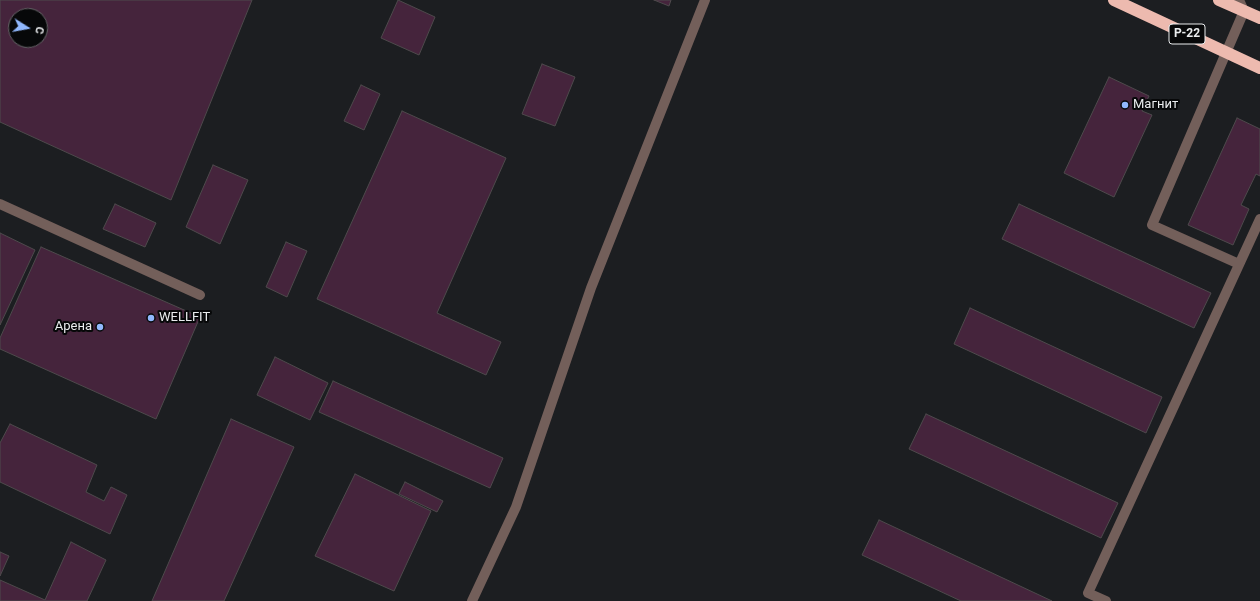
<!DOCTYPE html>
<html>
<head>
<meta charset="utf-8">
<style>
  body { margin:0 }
  #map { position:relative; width:1260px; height:601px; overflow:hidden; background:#1c1e21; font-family:Roboto,sans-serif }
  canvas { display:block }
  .north { position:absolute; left:8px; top:8px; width:40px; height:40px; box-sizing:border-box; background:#070809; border:1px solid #626365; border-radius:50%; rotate:101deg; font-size:11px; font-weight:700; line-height:16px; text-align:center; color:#eaecee }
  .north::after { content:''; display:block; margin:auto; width:14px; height:18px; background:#91b8fd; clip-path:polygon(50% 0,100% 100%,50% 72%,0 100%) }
</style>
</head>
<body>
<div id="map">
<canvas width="1260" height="601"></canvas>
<div class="north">С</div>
</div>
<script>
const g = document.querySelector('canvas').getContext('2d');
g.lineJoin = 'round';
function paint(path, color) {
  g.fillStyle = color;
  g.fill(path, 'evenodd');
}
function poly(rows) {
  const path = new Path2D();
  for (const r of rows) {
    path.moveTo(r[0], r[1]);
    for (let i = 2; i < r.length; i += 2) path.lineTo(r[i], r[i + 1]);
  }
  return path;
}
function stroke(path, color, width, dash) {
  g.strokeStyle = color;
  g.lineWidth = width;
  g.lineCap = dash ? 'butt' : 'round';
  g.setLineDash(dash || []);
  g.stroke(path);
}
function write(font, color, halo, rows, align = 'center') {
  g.font = font + ' Roboto,sans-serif';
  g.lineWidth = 4;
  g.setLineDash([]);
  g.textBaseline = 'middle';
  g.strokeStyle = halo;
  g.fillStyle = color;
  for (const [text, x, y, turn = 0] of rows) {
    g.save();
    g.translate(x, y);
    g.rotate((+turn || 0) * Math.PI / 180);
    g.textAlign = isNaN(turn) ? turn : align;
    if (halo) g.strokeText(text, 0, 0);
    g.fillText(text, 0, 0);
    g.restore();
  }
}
const building = poly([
  [0,0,252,0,171,200,0,122,0,0],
  [16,16,40,16,40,40,16,40,16,16],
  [398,0,435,17,419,55,381,38,398,0],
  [654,0,671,0,669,6,654,0],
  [542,64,575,77,555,126,522,114,542,64],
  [1109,77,1149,96,1142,111,1152,115,1114,197,1064,173,1109,77],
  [361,85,380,94,364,130,344,121,361,85],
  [402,111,506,158,437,313,501,342,486,375,317,299,402,111],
  [1237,118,1260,129,1260,176,1256,174,1241,205,1249,209,1233,245,1188,225,1237,118],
  [213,165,248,180,220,244,186,227,213,165],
  [115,204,156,223,145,247,103,229,115,204],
  [1019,204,1211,293,1194,328,1002,239,1019,204],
  [0,233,35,250,0,325,0,233],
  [286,242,307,251,287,297,266,287,286,242],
  [41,247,200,317,156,419,0,349,0,338,41,247],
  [970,308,1162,397,1146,433,954,344,970,308],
  [275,357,328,383,310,420,257,395,275,357],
  [333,381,503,458,490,488,319,412,333,381],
  [926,414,1118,503,1101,538,909,449,926,414],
  [231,419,294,447,224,601,152,601,231,419],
  [10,424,97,465,86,492,104,501,111,487,127,495,110,534,0,482,0,443,10,424],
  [355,474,431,511,394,591,315,556,355,474],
  [405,482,443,501,437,512,399,494,405,482],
  [879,520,1052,601,961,601,862,555,879,520],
  [71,542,106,560,87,601,0,601,0,580,45,600,71,542],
  [0,552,9,556,0,576,0,552]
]);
const minor = poly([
  [0,204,200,295],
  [1239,264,1152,225,1244,11,1239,0],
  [472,601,516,507,591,288,705,0],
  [1106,601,1088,593,1260,219]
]);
const highway = poly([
  [1114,0,1260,68],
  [1219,0,1260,18]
]);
const markers = [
  [1125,105,4,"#91b8fd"],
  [151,318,4,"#91b8fd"],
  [100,327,4,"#91b8fd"]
];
const shields = [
  [1187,34,36]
];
const shieldNames = [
  ["Р-22",1187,34]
];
const poiNames = [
  ["Магнит",1133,105],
  ["WELLFIT",159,318],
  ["Арена",92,327,"right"]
];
paint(building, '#45243c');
stroke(building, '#4e4a4c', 1);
stroke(minor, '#735f5a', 10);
stroke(highway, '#edbaaf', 12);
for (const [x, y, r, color] of markers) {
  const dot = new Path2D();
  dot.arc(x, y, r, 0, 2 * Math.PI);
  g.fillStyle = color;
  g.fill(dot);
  stroke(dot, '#070809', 1.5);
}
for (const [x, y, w] of shields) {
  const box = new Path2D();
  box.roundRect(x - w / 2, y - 10, w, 20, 3);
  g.fillStyle = '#070809';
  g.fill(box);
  stroke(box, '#eaecee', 1);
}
write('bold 12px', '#eaecee', null, shieldNames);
write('13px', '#eaecee', '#070809', poiNames, 'left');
</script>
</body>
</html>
